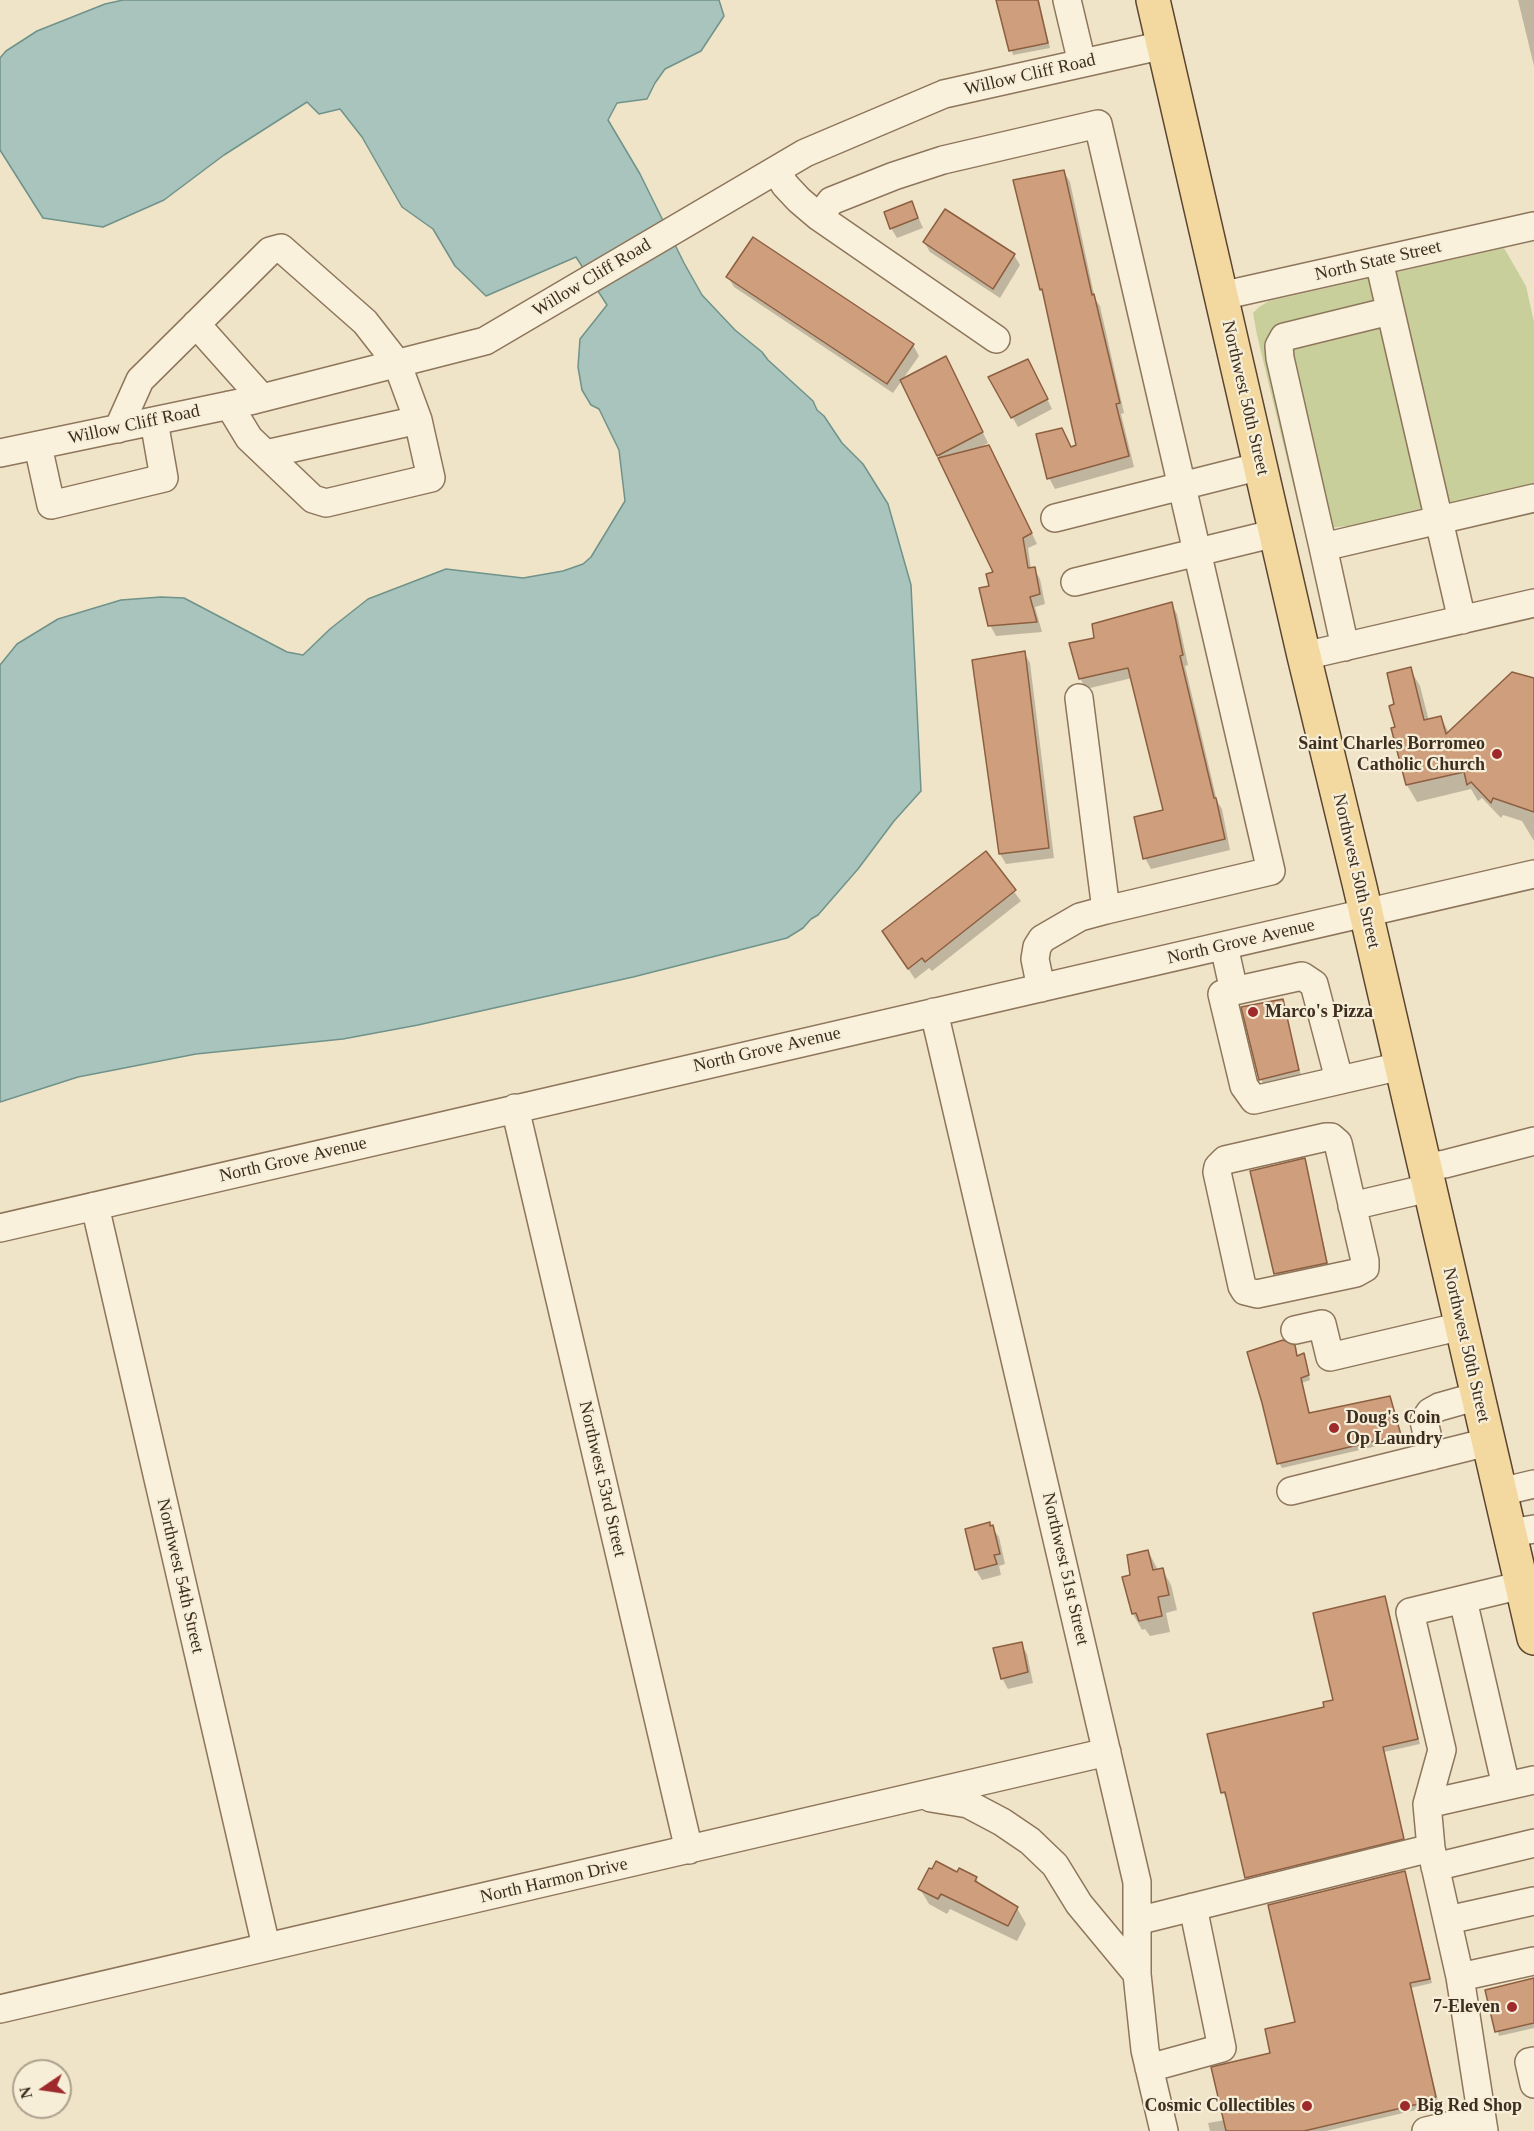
<!DOCTYPE html>
<html>
<head>
<meta charset="utf-8">
<style>
  body { margin:0 }
  #map { position:relative; width:1534px; height:2131px; overflow:hidden; background:#f0e4c8; font-family:Georgia,serif }
  canvas { display:block }
  .north { position:absolute; left:12px; top:2059px; width:60px; height:60px; box-sizing:border-box; background:#f7eed8; border:2px solid #ada18e; border-radius:50%; rotate:257deg; font-size:16px; font-weight:700; line-height:24px; text-align:center; color:#3d2e20 }
  .north::after { content:''; display:block; margin:auto; width:21px; height:27px; background:#9e2a2b; clip-path:polygon(50% 0,100% 100%,50% 72%,0 100%) }
</style>
</head>
<body>
<div id="map">
<canvas width="1534" height="2131"></canvas>
<div class="north">N</div>
</div>
<script>
const g = document.querySelector('canvas').getContext('2d');
g.lineJoin = 'round';
function paint(path, color) {
  g.fillStyle = color;
  g.fill(path, 'evenodd');
}
function poly(rows) {
  const path = new Path2D();
  for (const r of rows) {
    path.moveTo(r[0], r[1]);
    for (let i = 2; i < r.length; i += 2) path.lineTo(r[i], r[i + 1]);
  }
  return path;
}
function stroke(path, color, width, dash) {
  g.strokeStyle = color;
  g.lineWidth = width;
  g.lineCap = dash ? 'butt' : 'round';
  g.setLineDash(dash || []);
  g.stroke(path);
}
function write(font, color, halo, rows, align = 'center') {
  g.font = font + ' Georgia,serif';
  g.lineWidth = 4.5;
  g.setLineDash([]);
  g.textBaseline = 'middle';
  g.strokeStyle = halo;
  g.fillStyle = color;
  for (const [text, x, y, turn = 0] of rows) {
    g.save();
    g.translate(x, y);
    g.rotate((+turn || 0) * Math.PI / 180);
    g.textAlign = isNaN(turn) ? turn : align;
    if (halo) g.strokeText(text, 0, 0);
    g.fillText(text, 0, 0);
    g.restore();
  }
}
const green = poly([
  [1504,248,1526,286,1534,322,1534,507,1309,530,1302,522,1257,335,1253,313,1259,307,1269,301]
]);
const water = poly([
  [123,0,719,0,724,16,701,51,665,69,655,83,647,99,617,103,608,120,640,174,684,263,702,295,735,330,762,352,768,360,813,401,817,410,824,416,842,443,863,464,888,504,911,585,921,791,894,821,858,869,818,915,811,919,803,928,787,938,633,977,418,1025,343,1039,196,1054,78,1077,0,1102,0,665,17,644,58,619,121,600,161,597,184,598,287,652,303,655,330,629,368,599,446,569,523,578,563,571,583,564,591,557,625,501,619,450,599,409,591,405,582,390,578,367,580,339,607,305,576,257,486,296,455,266,433,229,402,207,362,137,340,109,319,114,307,102,224,155,164,200,103,227,43,218,0,150,0,58,6,51,37,31,105,4,123,0]
]);
const shadow = poly([
  [998,0,1039,0,1050,48,1013,55],
  [1518,0,1534,0,1534,66],
  [1064,172,1070,182,1095,299,1100,306,1124,413,1121,414,1134,467,1055,489,1049,478,1072,448,1078,446,1044,294,1041,289],
  [912,203,923,228,897,238,891,228],
  [945,211,1014,255,1020,265,1000,298,930,252,924,242],
  [754,239,913,345,919,356,893,393,734,287,728,277],
  [951,368,988,443,977,449,995,457,1037,544,1028,548,1031,569,1034,569,1040,579,1045,604,1035,607,1042,632,996,636,990,625,990,587,995,573,902,380],
  [1034,371,1052,409,1018,427,990,378],
  [1171,604,1177,614,1188,665,1185,666,1217,801,1222,809,1230,850,1151,869,1145,858,1165,811,1132,678,1086,689,1080,678,1096,640],
  [1024,652,1030,663,1054,858,1006,864,1000,854],
  [1410,669,1420,686,1429,721,1441,718,1449,733,1534,680,1534,841,1522,821,1503,815,1501,818,1482,798,1478,801,1471,789,1417,802,1407,785,1393,729,1396,729,1396,705],
  [985,853,1021,901,932,971,929,968,915,979,890,942],
  [1282,1001,1301,1075,1263,1084,1261,1079],
  [1304,1160,1306,1164,1329,1268,1278,1278,1251,1172],
  [1293,1346,1298,1357,1304,1355,1306,1359,1310,1380,1302,1383,1310,1414,1390,1397,1403,1440,1282,1468,1279,1463],
  [989,1524,999,1537,1005,1564,999,1566,1001,1575,982,1580,976,1570],
  [1148,1551,1158,1570,1162,1569,1171,1585,1177,1610,1166,1613,1170,1632,1150,1636,1145,1629,1142,1630,1133,1614,1124,1578,1132,1577],
  [1384,1598,1420,1744,1384,1752,1404,1837,1246,1876,1228,1796,1225,1797,1223,1792,1335,1701],
  [1021,1644,1027,1654,1033,1683,1008,1689,1002,1678],
  [1405,1840,1405,1843,1249,1882,1247,1879],
  [1405,1872,1432,1983,1411,1988,1438,2101,1428,2103,1429,2107,1326,2131,1210,2131,1208,2123,1225,2120],
  [958,1874,976,1878,981,1887,1017,1908,1026,1924,1017,1941,950,1909,947,1914,929,1904,920,1889],
  [1534,1980,1534,2028,1499,2036,1487,1991]
]);
const building = poly([
  [996,0,1038,0,1048,43,1009,51,996,0],
  [1064,170,1092,295,1094,294,1120,403,1116,404,1129,456,1047,479,1036,434,1062,428,1071,447,1076,445,1042,289,1040,290,1013,180,1064,170],
  [912,201,918,218,890,229,884,212,912,201],
  [945,209,1015,254,993,289,923,242,945,209],
  [753,237,914,344,887,384,726,277,753,237],
  [946,356,983,432,937,456,900,380,946,356],
  [1028,359,1048,399,1011,418,988,377,1028,359],
  [989,445,1032,533,1023,538,1028,568,1035,567,1040,594,1030,597,1037,622,988,626,979,588,989,586,986,574,993,572,938,458,989,445],
  [1172,602,1183,655,1180,656,1214,798,1216,798,1225,839,1143,859,1134,817,1163,810,1128,668,1079,679,1069,643,1094,638,1092,624,1172,602],
  [1025,651,1049,848,999,854,972,660,1025,651],
  [1411,667,1424,720,1441,716,1446,734,1512,672,1534,678,1534,812,1493,798,1491,803,1471,782,1467,785,1464,772,1406,785,1391,728,1395,727,1389,706,1394,704,1387,673,1411,667],
  [986,851,1016,890,925,962,922,958,908,969,882,931,986,851],
  [1283,999,1299,1070,1259,1080,1241,1007,1283,999],
  [1305,1158,1327,1263,1274,1274,1250,1171,1305,1158],
  [1283,1340,1295,1345,1297,1356,1304,1353,1309,1375,1301,1378,1309,1413,1390,1396,1401,1435,1277,1464,1262,1403,1247,1352,1283,1340],
  [990,1522,990,1526,993,1525,1000,1554,994,1555,997,1564,975,1570,965,1529,990,1522],
  [1148,1550,1153,1570,1163,1568,1169,1595,1158,1597,1162,1616,1139,1621,1136,1613,1132,1614,1122,1577,1130,1575,1127,1555,1148,1550],
  [1385,1596,1418,1739,1383,1747,1404,1839,1245,1878,1225,1792,1221,1793,1207,1734,1324,1707,1323,1702,1333,1700,1313,1613,1385,1596],
  [1022,1642,1028,1672,1001,1679,993,1648,1022,1642],
  [936,1861,957,1872,959,1868,977,1877,975,1881,1018,1907,1008,1926,941,1894,938,1899,918,1889,929,1868,932,1869,936,1861],
  [1405,1871,1430,1979,1410,1983,1436,2097,1427,2099,1427,2102,1304,2131,1226,2131,1211,2067,1270,2053,1265,2029,1295,2022,1268,1905,1405,1871],
  [1534,1978,1534,2023,1495,2032,1485,1990,1534,1978]
]);
const minor = poly([
  [1067,0,1082,63],
  [776,170,785,185,799,200,819,217,831,201,894,176,943,160,1098,124,1271,871,1106,910],
  [819,217,996,339],
  [1379,261,1462,620],
  [1221,296,1534,226],
  [196,324,262,398],
  [118,429,140,380,270,251,281,248,365,322,397,363,418,420,431,478,326,503,313,499,249,438,229,405],
  [38,446,51,505,164,478,154,421],
  [0,453,254,400,485,341,805,153,944,94,1164,45],
  [266,454,418,420],
  [1055,518,1261,466],
  [1323,547,1280,358,1279,346,1284,337,1390,311],
  [1075,582,1276,533],
  [1345,647,1323,547,1534,498],
  [1304,656,1534,603],
  [1224,946,1234,991,1222,994,1244,1086,1254,1100,1401,1066],
  [1041,988,1035,959,1037,947,1042,939,1080,917,1106,910,1079,698],
  [1234,991,1302,976,1314,984,1339,1079],
  [934,1012,1137,1882,1137,1974,1145,2050,1164,2131],
  [515,1108,689,1850],
  [1326,1137,1331,1137,1338,1143,1365,1261,1365,1268,1356,1273,1257,1294,1245,1291,1242,1286,1217,1172,1218,1167,1225,1160,1326,1137],
  [1424,1167,1445,1164,1534,1141],
  [95,1206,266,1946],
  [1352,1206,1429,1188],
  [0,1228,1534,874],
  [1295,1330,1322,1324,1330,1357,1462,1326],
  [1432,1456,1424,1421,1430,1412,1439,1407,1478,1396],
  [1291,1491,1488,1442],
  [1500,1492,1534,1484],
  [1510,1533,1534,1529],
  [1463,1600,1506,1786],
  [931,1798,968,1804,1002,1822,1030,1841,1055,1865,1079,1904,1137,1974],
  [1427,1804,1534,1780],
  [1435,1867,1534,1843],
  [1448,1920,1534,1901],
  [1137,1921,1431,1848],
  [1460,1977,1534,1961],
  [0,2009,1107,1752],
  [1534,2061,1529,2062,1534,2084],
  [1149,2068,1222,2048,1193,1907],
  [1426,2131,1482,2118],
  [1484,2131,1460,1977,1431,1848,1427,1804,1442,1750,1410,1612,1522,1585]
]);
const major = poly([
  [1153,0,1304,656,1360,887,1534,1638]
]);
const markers = [
  [1497,754,6,"#9e2a2b"],
  [1253,1012,6,"#9e2a2b"],
  [1334,1428,6,"#9e2a2b"],
  [1512,2007,6,"#9e2a2b"],
  [1307,2106,6,"#9e2a2b"],
  [1405,2106,6,"#9e2a2b"]
];
const streetNames = [
  ["Willow Cliff Road",1030,75,-13],
  ["North State Street",1378,261,-13],
  ["Willow Cliff Road",592,278,-31],
  ["Northwest 50th Street",1245,398,77],
  ["Willow Cliff Road",134,425,-12],
  ["Northwest 50th Street",1356,871,77],
  ["North Grove Avenue",1241,942,-13],
  ["North Grove Avenue",767,1050,-13],
  ["North Grove Avenue",293,1160,-13],
  ["Northwest 50th Street",1466,1345,77],
  ["Northwest 53rd Street",602,1479,77],
  ["Northwest 51st Street",1065,1569,77],
  ["Northwest 54th Street",180,1576,77],
  ["North Harmon Drive",554,1881,-13]
];
const poiNames = [
  ["Saint Charles Borromeo",1485,744],
  ["Catholic Church",1485,765],
  ["Marco's Pizza",1265,1012,"left"],
  ["Doug's Coin",1346,1418,"left"],
  ["Op Laundry",1346,1439,"left"],
  ["7-Eleven",1500,2007],
  ["Cosmic Collectibles",1295,2106],
  ["Big Red Shop",1417,2106,"left"]
];
paint(green, '#c9cf9b');
paint(water, '#a9c4bc');
stroke(water, '#6f938a', 1.5);
paint(shadow, '#0003');
paint(building, '#cf9f7d');
stroke(building, '#8d5f41', 1.5);
stroke(minor, '#8d765c', 30);
stroke(major, '#5b4430', 36);
stroke(minor, '#faf1dc', 27);
stroke(major, '#f3d9a0', 33);
for (const [x, y, r, color] of markers) {
  const dot = new Path2D();
  dot.arc(x, y, r, 0, 2 * Math.PI);
  g.fillStyle = color;
  g.fill(dot);
  stroke(dot, '#f7eed8', 2);
}
write('18px', '#3d2e20', '#f7eed8', streetNames);
write('bold 18px', '#3d2e20', '#f7eed8', poiNames, 'right');
</script>
</body>
</html>
